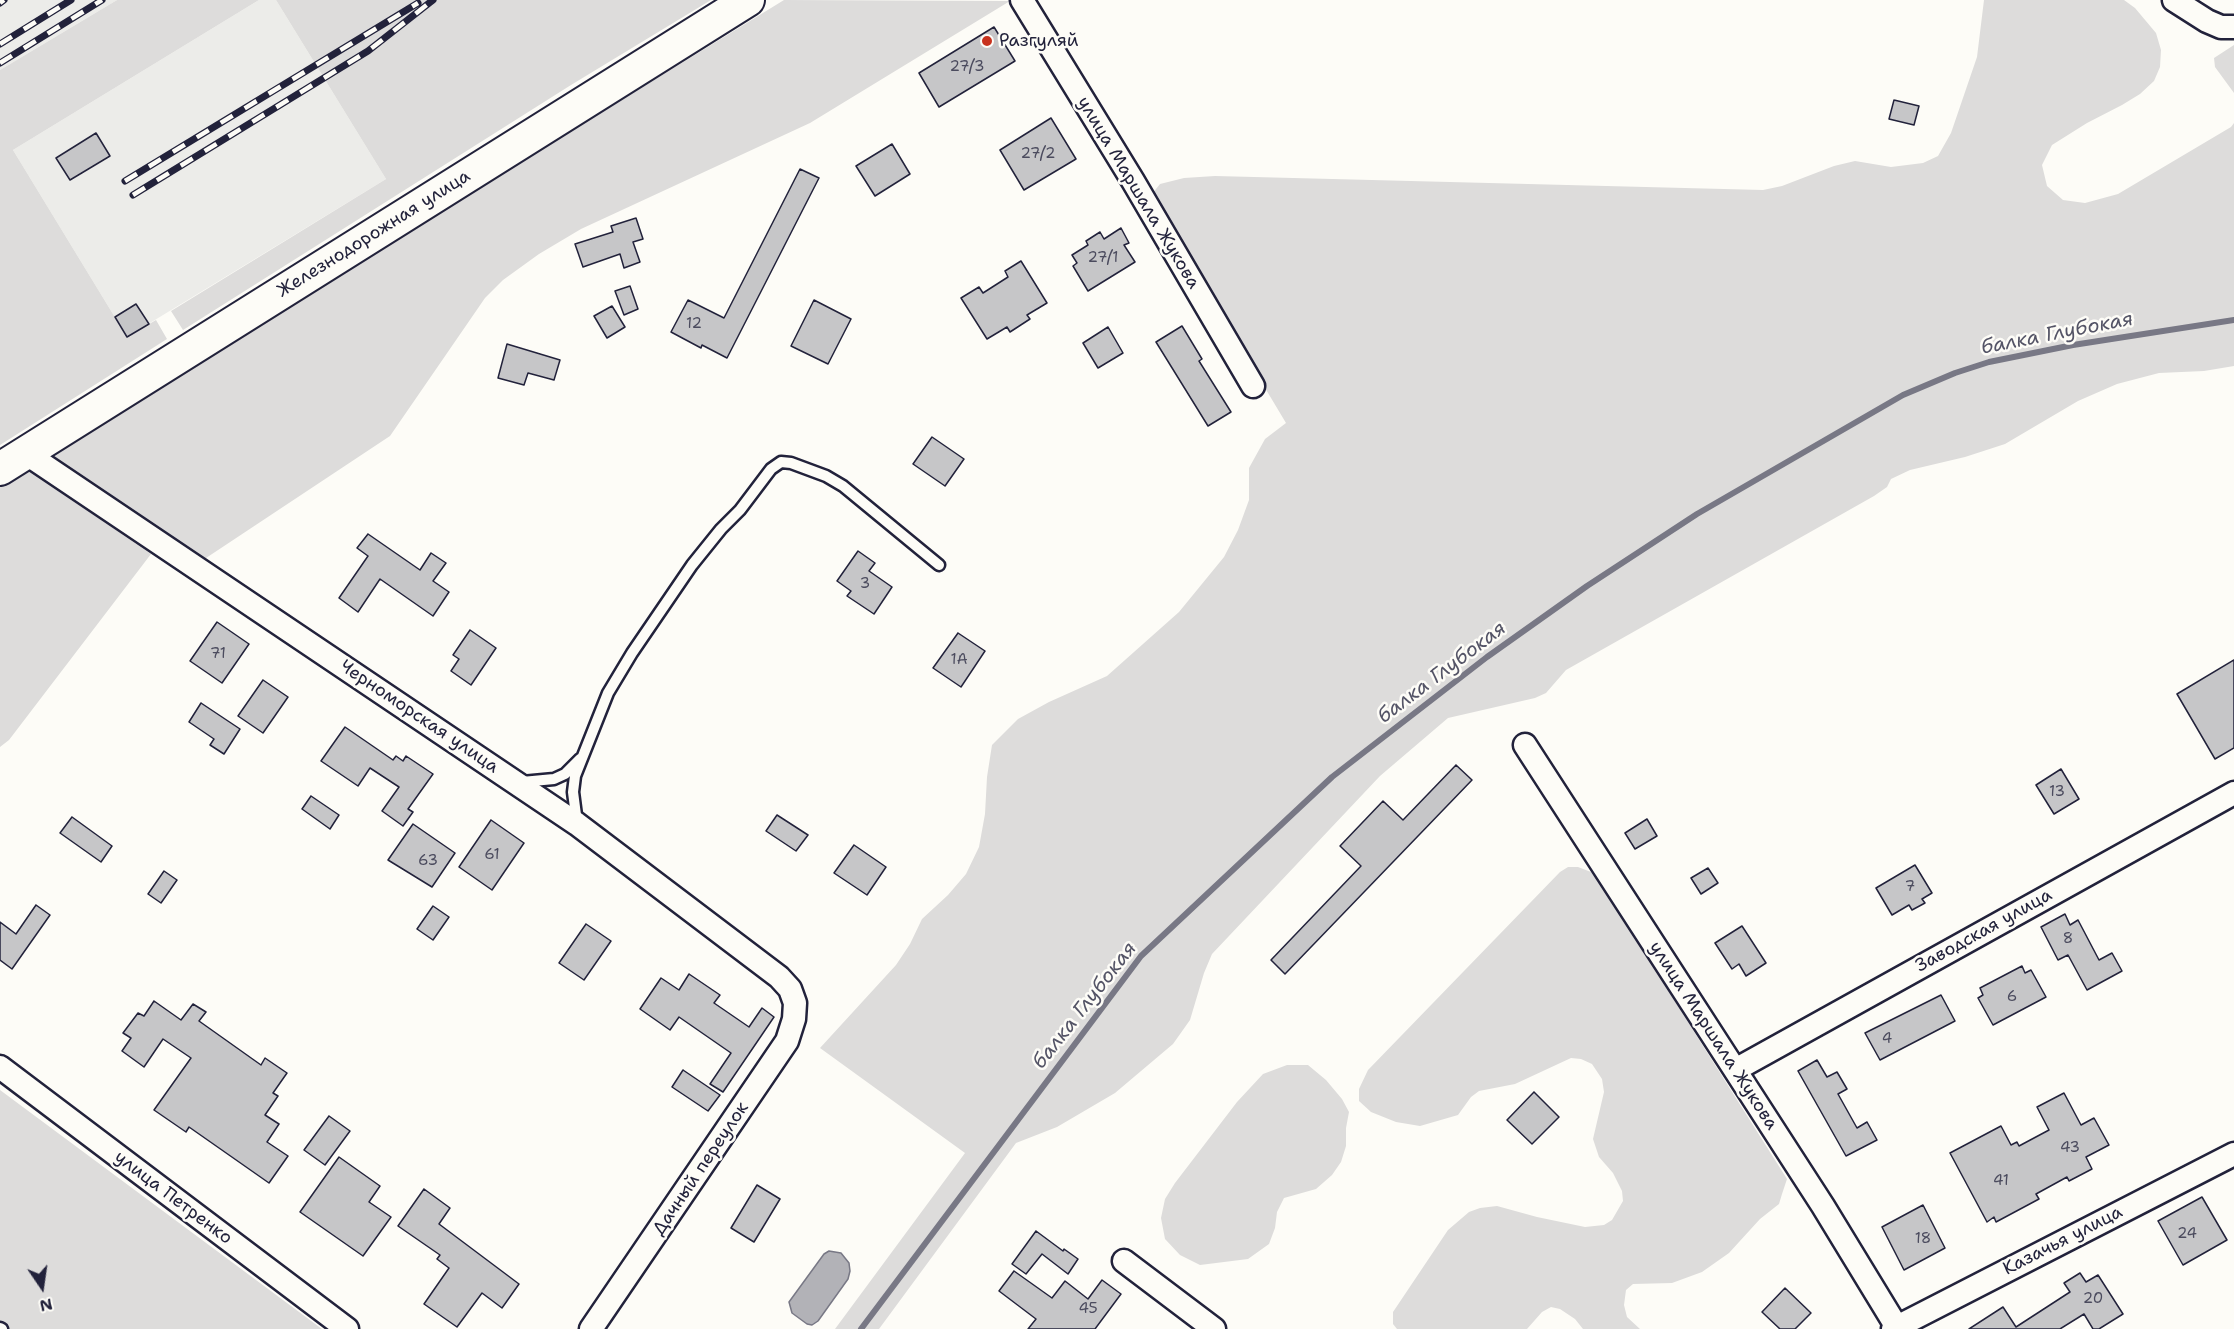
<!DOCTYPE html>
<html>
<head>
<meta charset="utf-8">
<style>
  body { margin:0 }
  #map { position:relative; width:2234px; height:1329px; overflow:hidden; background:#fdfcf7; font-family:"Shantell Sans",sans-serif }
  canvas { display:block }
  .north { position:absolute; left:12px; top:1257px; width:60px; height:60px; -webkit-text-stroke:4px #fdfcf7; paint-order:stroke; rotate:167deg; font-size:16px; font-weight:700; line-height:24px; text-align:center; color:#22223b }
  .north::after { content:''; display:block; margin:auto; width:21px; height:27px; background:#22223b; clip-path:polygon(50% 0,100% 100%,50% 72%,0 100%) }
</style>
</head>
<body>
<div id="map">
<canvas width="2234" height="1329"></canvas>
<div class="north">N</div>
</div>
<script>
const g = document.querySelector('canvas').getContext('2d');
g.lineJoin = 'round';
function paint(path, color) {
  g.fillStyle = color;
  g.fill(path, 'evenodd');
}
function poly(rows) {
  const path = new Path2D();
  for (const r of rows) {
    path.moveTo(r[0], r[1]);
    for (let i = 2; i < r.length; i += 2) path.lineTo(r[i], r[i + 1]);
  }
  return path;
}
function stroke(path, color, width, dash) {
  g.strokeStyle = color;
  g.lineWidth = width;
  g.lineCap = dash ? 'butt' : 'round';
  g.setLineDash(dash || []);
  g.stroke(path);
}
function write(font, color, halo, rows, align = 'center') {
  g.font = font + ' "Shantell Sans",sans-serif';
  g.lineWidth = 5;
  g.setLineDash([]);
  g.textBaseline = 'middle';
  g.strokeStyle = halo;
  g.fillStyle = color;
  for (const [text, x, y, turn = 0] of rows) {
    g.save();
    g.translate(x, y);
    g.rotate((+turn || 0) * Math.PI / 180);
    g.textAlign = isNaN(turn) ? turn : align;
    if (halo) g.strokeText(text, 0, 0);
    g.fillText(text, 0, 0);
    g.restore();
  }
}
const built = poly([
  [0,0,117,0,0,70],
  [259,0,276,0,386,179,127,337,13,150]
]);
const green = poly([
  [117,0,259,0,13,150,127,337,156,320,167,339,0,445,0,70],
  [276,0,711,0,571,85,183,330,171,311,386,179],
  [784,0,1010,1,810,123,581,229,539,254,503,280,485,298,390,436,203,560,45,455],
  [1984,0,2124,0,2135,8,2156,33,2161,50,2160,67,2154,81,2140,94,2122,105,2087,123,2052,145,2042,165,2047,186,2063,200,2085,203,2118,194,2231,127,2234,123,2234,366,2204,371,2159,373,2117,384,2078,401,2005,444,1965,457,1910,470,1891,479,1887,487,1874,496,1566,670,1546,693,1535,698,1448,718,1380,776,1212,954,1204,973,1190,1020,1173,1044,1115,1093,1057,1127,1016,1143,879,1329,835,1329,965,1153,820,1048,896,965,910,944,922,919,948,895,966,874,979,847,985,814,987,777,992,745,1018,719,1049,702,1107,676,1179,612,1224,557,1238,530,1249,500,1249,468,1265,439,1286,423,1156,206,1152,194,1160,184,1184,178,1215,176,1763,190,1782,186,1834,166,1855,161,1891,167,1923,163,1938,156,1951,133,1977,57],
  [2234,45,2234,93,2215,67,2214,58],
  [25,468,151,554,9,740,0,747,0,486],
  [1568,867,1578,867,1591,872,1599,881,1787,1179,1782,1194,1779,1204,1760,1219,1729,1253,1702,1272,1672,1283,1633,1284,1626,1290,1624,1305,1627,1317,1640,1329,1583,1329,1575,1319,1560,1309,1551,1307,1542,1312,1527,1329,1397,1329,1393,1324,1393,1312,1448,1230,1469,1212,1480,1208,1497,1206,1537,1217,1585,1227,1604,1225,1612,1220,1623,1201,1622,1191,1613,1173,1599,1157,1593,1139,1604,1092,1602,1079,1592,1064,1581,1059,1571,1058,1515,1084,1479,1091,1471,1097,1458,1115,1420,1126,1396,1122,1371,1112,1359,1101,1359,1089,1368,1070,1560,872],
  [1287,1065,1308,1065,1326,1080,1342,1099,1349,1112,1346,1128,1346,1146,1341,1162,1332,1175,1316,1189,1284,1198,1277,1212,1275,1228,1269,1244,1248,1259,1200,1265,1180,1255,1165,1239,1161,1218,1165,1199,1175,1183,1237,1102,1263,1074],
  [0,1090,322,1329,0,1329]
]);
const water = poly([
  [829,1251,841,1253,849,1263,850,1271,848,1279,818,1321,812,1325,807,1324,792,1313,789,1302,824,1254,829,1251]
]);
const stream = poly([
  [861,1329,1141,956,1332,777,1487,657,1587,586,1697,514,1903,395,1955,373,1989,362,2073,345,2234,320]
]);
const building = poly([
  [994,27,1015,61,939,107,919,73,994,27],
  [1894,100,1919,106,1914,125,1889,119,1894,100],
  [1051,118,1076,159,1024,190,1000,150,1051,118],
  [96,133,110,156,70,180,56,158,96,133],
  [892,144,910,174,875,196,856,166,892,144],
  [800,169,819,178,727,358,702,345,701,348,671,332,688,300,724,318,800,169],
  [636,218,643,239,633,242,640,262,624,268,620,254,583,267,575,244,613,232,611,226,636,218],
  [1121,228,1129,243,1124,245,1135,262,1088,291,1073,266,1077,263,1072,255,1088,245,1086,241,1100,232,1104,239,1121,228],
  [1021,261,1047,303,1027,315,1030,319,1010,332,1007,327,987,339,961,298,979,287,983,293,1008,277,1005,271,1021,261],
  [630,286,638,309,624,315,615,291,630,286],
  [814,300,851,319,828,364,791,346,814,300],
  [136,304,149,324,127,337,115,317,136,304],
  [612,306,625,327,607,338,594,316,612,306],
  [1182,326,1202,359,1199,361,1231,412,1208,426,1156,342,1182,326],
  [1108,327,1123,353,1098,368,1083,343,1108,327],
  [507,344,560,360,554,380,528,373,524,385,498,378,507,344],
  [932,437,964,459,945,486,913,464,932,437],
  [368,534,420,570,431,553,446,563,433,581,449,592,433,616,380,579,358,612,339,598,368,556,357,548,368,534],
  [858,551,875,563,869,571,892,587,874,614,847,596,851,591,837,581,858,551],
  [217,622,249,644,222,683,190,661,217,622],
  [470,630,496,648,471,685,451,671,459,659,453,655,470,630],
  [958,633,985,651,961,687,933,668,958,633],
  [2234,660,2234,748,2215,759,2177,694,2234,660],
  [263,680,288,697,263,733,238,716,263,680],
  [201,703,240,729,224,754,210,745,214,739,189,722,201,703],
  [345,727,393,760,396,756,403,761,406,756,433,774,408,809,413,812,403,826,382,811,399,787,370,768,358,786,321,761,345,727],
  [1456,765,1472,780,1285,974,1271,960,1361,866,1340,846,1383,801,1403,820,1456,765],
  [2061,769,2079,799,2054,814,2036,785,2061,769],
  [311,796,339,815,330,829,302,809,311,796],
  [777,815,808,835,796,851,766,831,777,815],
  [72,817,112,846,101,862,60,833,72,817],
  [1647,819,1657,836,1635,849,1625,833,1647,819],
  [491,820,524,843,492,890,459,867,491,820],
  [413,824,455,853,432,887,388,860,413,824],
  [854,845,886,867,867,895,834,873,854,845],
  [1915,865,1932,893,1922,899,1925,903,1912,910,1909,905,1892,915,1876,888,1915,865],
  [1708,868,1718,883,1701,894,1691,878,1708,868],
  [164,871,177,880,161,903,148,894,164,871],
  [36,905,50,915,12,969,0,960,0,922,16,934,36,905],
  [433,906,449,917,433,940,417,929,433,906],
  [2065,914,2070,925,2078,920,2099,960,2112,953,2122,971,2087,990,2068,955,2058,960,2041,927,2065,914],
  [586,924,611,941,584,980,559,963,586,924],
  [1742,926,1766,963,1746,976,1739,964,1732,969,1715,943,1742,926],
  [2022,966,2025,973,2031,970,2046,997,1993,1025,1978,998,1983,995,1980,988,2022,966],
  [689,974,720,995,714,1003,749,1027,762,1008,774,1017,723,1092,710,1084,731,1053,679,1017,670,1030,640,1009,661,978,679,990,689,974],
  [1941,995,1955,1021,1880,1060,1865,1033,1941,995],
  [154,1001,181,1020,193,1004,206,1012,199,1021,261,1065,265,1058,287,1073,273,1093,278,1096,265,1115,279,1124,267,1142,288,1156,269,1183,189,1127,186,1132,154,1110,191,1058,163,1039,144,1067,122,1051,131,1038,123,1033,138,1013,144,1016,154,1001],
  [1817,1060,1827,1077,1837,1072,1847,1089,1838,1094,1857,1128,1867,1122,1877,1140,1846,1156,1798,1071,1817,1060],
  [683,1070,720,1095,708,1111,672,1087,683,1070],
  [1534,1092,1559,1117,1532,1144,1507,1120,1534,1092],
  [2064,1093,2081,1125,2094,1118,2109,1145,2086,1157,2092,1169,2069,1181,2067,1177,2036,1194,2039,1199,1996,1222,1994,1217,1987,1222,1950,1153,2001,1126,2011,1145,2017,1142,2019,1146,2049,1130,2037,1107,2064,1093],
  [329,1116,350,1131,325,1165,304,1150,329,1116],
  [339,1157,380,1186,369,1202,391,1217,363,1256,300,1212,339,1157],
  [757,1185,780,1199,754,1242,731,1228,757,1185],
  [424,1189,450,1208,439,1224,519,1284,502,1308,482,1293,457,1327,424,1304,449,1268,437,1259,440,1255,398,1226,424,1189],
  [2202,1197,2227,1240,2183,1265,2158,1221,2202,1197],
  [1923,1205,1945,1248,1904,1270,1882,1227,1923,1205],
  [1036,1231,1063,1251,1064,1249,1078,1259,1068,1274,1042,1254,1026,1274,1012,1264,1036,1231],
  [1014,1271,1052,1298,1065,1281,1088,1299,1102,1280,1121,1294,1095,1329,1028,1329,1036,1319,999,1291,1014,1271],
  [2080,1273,2086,1282,2098,1275,2123,1314,2099,1329,2093,1329,2084,1314,2060,1329,1969,1329,2003,1307,2016,1327,2070,1292,2064,1283,2080,1273],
  [1785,1288,1811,1313,1795,1329,1780,1329,1762,1312,1785,1288]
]);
const service = poly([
  [522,782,554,779,565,774,580,759],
  [577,823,573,792,575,776,608,693,632,653,692,565,721,529,740,510,771,469,781,462,791,463,826,476,843,486,939,565],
  [0,1328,2,1329]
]);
const minor = poly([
  [1022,0,1133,181,1253,386],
  [2174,0,2207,21,2221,27,2234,27],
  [24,452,577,824,779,977,790,989,795,1003,794,1019,787,1041,591,1329],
  [1525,745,1823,1206,1898,1329],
  [0,1067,347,1329],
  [1735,1070,2234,793],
  [1124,1261,1214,1329],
  [1893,1329,2234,1154]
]);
const secondary = poly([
  [0,469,748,0]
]);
const rail = poly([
  [0,3,4,0],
  [0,44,71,0],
  [0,63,102,0],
  [125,181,418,3],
  [133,195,368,51,433,0]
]);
const markers = [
  [987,41,6,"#c8321e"]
];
const numberNames = [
  ["27/3",967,67],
  ["27/2",1038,154],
  ["27/1",1103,258],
  ["12",694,324],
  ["3",865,584],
  ["71",218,654],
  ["1А",959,660],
  ["13",2057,792],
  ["61",492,855],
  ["63",428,861],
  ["7",1910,887],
  ["8",2068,939],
  ["6",2012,997],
  ["4",1887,1039],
  ["43",2070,1148],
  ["41",2001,1181],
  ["24",2187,1234],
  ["18",1923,1239],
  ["20",2093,1299],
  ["45",1088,1309]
];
const poiNames = [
  ["Разгуляй",999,41]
];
const streetNames = [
  ["улица Маршала Жукова",1138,193,59],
  ["Железнодорожная улица",374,234,-32],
  ["Черноморская улица",419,717,34],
  ["Заводская улица",1984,931,-29],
  ["улица Маршала Жукова",1713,1036,57],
  ["Дачный переулок",701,1169,-56],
  ["улица Петренко",173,1198,37],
  ["Казачья улица",2063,1241,-27]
];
const waterNames = [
  ["балка Глубокая",2057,334,-11],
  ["балка Глубокая",1442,673,-37],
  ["балка Глубокая",1085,1006,-52]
];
paint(built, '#ecece9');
paint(green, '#dddcdb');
paint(water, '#b2b2b7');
stroke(water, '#787885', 1.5);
stroke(stream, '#787885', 6);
paint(building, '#c6c6c8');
stroke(building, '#22223b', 1.5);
stroke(service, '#22223b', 15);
stroke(minor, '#22223b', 27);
stroke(secondary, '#22223b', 36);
stroke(service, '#fdfcf7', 10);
stroke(minor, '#fdfcf7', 22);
stroke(secondary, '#fdfcf7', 32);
stroke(rail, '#22223b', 7);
stroke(rail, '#fdfcf7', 4.5, [14]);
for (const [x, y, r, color] of markers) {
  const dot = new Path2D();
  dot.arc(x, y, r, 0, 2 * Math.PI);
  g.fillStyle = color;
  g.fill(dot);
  stroke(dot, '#fdfcf7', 2);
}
write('15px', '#4b4b5e', null, numberNames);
write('18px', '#22223b', '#fdfcf7', poiNames, 'left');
write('18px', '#22223b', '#fdfcf7', streetNames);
write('italic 20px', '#545466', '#fdfcf7', waterNames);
</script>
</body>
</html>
